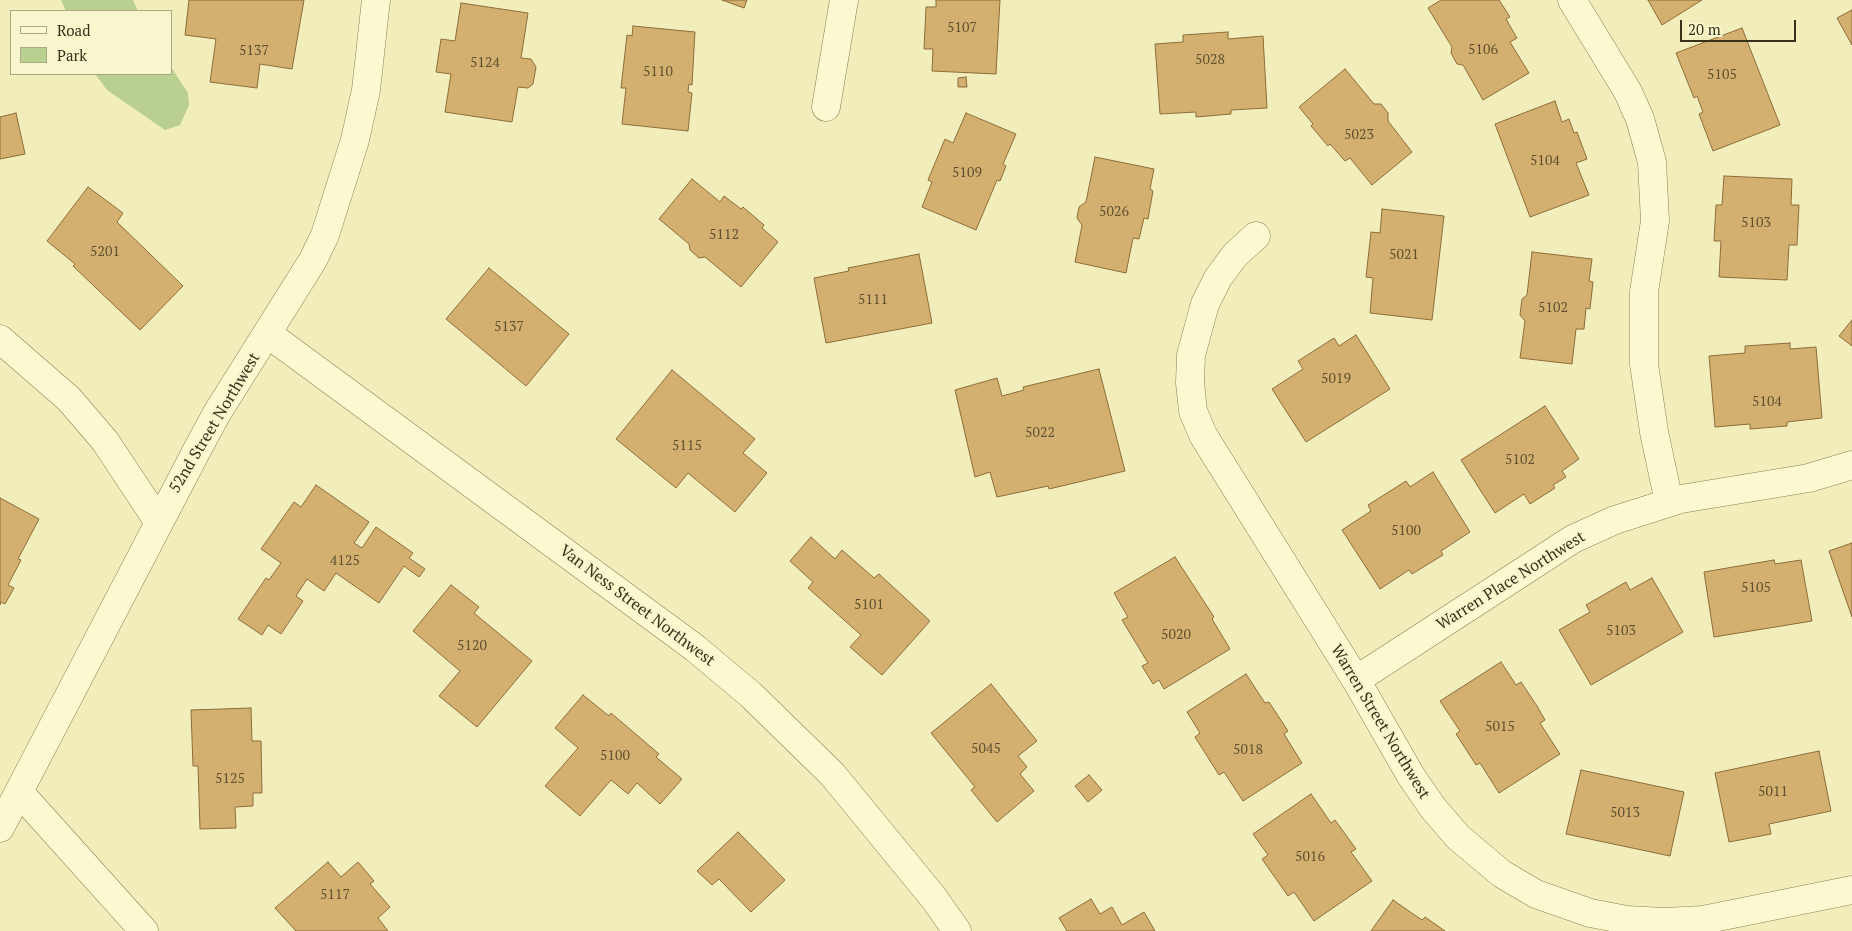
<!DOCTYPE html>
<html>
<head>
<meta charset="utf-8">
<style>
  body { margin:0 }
  #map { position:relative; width:1852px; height:931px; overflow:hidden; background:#f2eebc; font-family:"PT Serif",serif }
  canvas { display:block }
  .legend { position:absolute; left:10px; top:10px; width:162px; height:65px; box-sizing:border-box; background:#f8f6cd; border:1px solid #aca785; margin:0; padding:6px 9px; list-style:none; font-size:15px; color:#39301a }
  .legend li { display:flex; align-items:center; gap:10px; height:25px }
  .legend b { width:25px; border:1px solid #aca785 }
  .scale { position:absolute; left:1680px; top:20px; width:116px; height:22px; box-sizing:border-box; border:2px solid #39301a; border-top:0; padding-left:6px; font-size:15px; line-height:18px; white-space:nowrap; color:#39301a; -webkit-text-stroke:4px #f8f6cd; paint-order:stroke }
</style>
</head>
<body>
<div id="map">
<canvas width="1852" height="931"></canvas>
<ul class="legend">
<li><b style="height:6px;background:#fcf9d0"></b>Road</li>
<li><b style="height:14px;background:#bad090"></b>Park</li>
</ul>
<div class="scale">20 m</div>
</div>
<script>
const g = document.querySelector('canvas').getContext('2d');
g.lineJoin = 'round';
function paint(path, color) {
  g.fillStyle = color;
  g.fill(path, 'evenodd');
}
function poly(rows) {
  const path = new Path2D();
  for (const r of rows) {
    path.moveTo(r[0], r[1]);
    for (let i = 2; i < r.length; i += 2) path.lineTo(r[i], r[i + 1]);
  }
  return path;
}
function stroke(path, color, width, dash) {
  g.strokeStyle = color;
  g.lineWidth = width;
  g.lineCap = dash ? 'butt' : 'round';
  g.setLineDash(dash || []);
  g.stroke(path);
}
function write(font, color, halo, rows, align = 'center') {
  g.font = font + ' "PT Serif",serif';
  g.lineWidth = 5;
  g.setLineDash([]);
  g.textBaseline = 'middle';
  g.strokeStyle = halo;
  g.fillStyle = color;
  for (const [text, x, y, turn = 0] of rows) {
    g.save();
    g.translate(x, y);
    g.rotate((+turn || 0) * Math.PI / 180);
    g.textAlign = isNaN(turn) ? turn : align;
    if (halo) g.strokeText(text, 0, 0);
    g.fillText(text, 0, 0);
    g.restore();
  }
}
const green = poly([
  [61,0,133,0,138,11,66,11],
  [171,67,188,93,189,105,180,125,165,130,107,90,95,74,171,74]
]);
const building = poly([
  [189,0,304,0,292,69,260,64,257,88,210,82,216,39,185,35,189,0],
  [722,0,747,0,744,8,722,0],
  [936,0,1000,0,996,74,932,71,933,49,924,49,926,7,936,7,936,0],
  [1441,0,1499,0,1510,17,1506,19,1517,38,1510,42,1529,73,1483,100,1463,65,1457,64,1451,53,1452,47,1428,8,1441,0],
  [1648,0,1702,0,1662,25,1648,0],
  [461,3,528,13,521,58,531,59,536,67,533,84,528,88,518,87,512,122,445,112,451,74,436,72,441,39,455,41,461,3],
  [1852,10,1852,45,1837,18,1852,10],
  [633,26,695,32,692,85,689,84,688,92,692,93,688,131,622,124,626,88,621,88,627,35,632,36,633,26],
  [1742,28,1780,125,1713,151,1699,114,1703,112,1697,96,1694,98,1676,53,1742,28],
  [1228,32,1228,39,1263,36,1267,108,1231,110,1231,114,1196,117,1196,112,1160,114,1155,44,1183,42,1183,35,1228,32],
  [1345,69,1374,104,1381,104,1388,113,1388,121,1412,152,1372,185,1350,158,1345,161,1330,144,1328,146,1311,126,1313,124,1299,107,1345,69],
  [966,77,967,87,958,87,958,78,966,77],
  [1555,101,1562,122,1569,119,1574,133,1577,132,1587,159,1576,163,1589,195,1530,217,1495,124,1555,101],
  [16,113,25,154,0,159,0,117,16,113],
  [966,113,1016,134,1003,164,1006,166,1000,181,997,180,976,230,922,207,932,182,928,180,945,139,953,143,966,113],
  [1095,157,1154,169,1150,189,1153,191,1148,219,1144,218,1139,239,1133,238,1126,273,1075,262,1082,225,1077,218,1079,207,1086,202,1095,157],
  [1724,176,1792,179,1791,205,1799,205,1797,245,1789,245,1787,280,1719,277,1721,241,1714,241,1716,205,1722,205,1724,176],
  [692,179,720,202,724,196,741,209,743,207,764,225,762,228,778,242,741,287,705,257,699,258,690,250,689,244,659,219,692,179],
  [88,187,123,213,117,222,183,286,140,330,73,266,75,264,47,241,88,187],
  [1382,209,1444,216,1432,320,1370,313,1373,278,1366,277,1371,232,1380,233,1382,209],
  [1532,252,1592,259,1589,281,1593,282,1590,309,1586,308,1584,329,1576,329,1572,364,1520,358,1525,321,1520,315,1522,299,1527,295,1532,252],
  [919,254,932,323,826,343,814,278,849,271,848,268,919,254],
  [489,268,569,334,526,386,446,319,489,268],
  [1852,320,1852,346,1839,336,1852,320],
  [1356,335,1390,389,1306,442,1272,389,1303,369,1298,361,1334,338,1339,346,1356,335],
  [1790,343,1790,349,1816,347,1822,418,1787,422,1787,426,1750,429,1750,424,1715,427,1709,356,1745,353,1745,346,1790,343],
  [1099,369,1125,471,1049,489,1048,486,997,497,990,472,975,477,955,390,997,378,1002,396,1024,390,1023,387,1099,369],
  [672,370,755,439,743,453,767,473,735,512,688,473,676,488,616,439,672,370],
  [1545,406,1579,459,1562,471,1566,477,1553,485,1555,488,1530,504,1524,494,1495,513,1461,460,1545,406],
  [1433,472,1470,532,1441,551,1443,555,1412,574,1409,570,1380,589,1342,530,1371,511,1368,505,1406,481,1410,487,1433,472],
  [316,485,369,522,354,543,362,548,376,527,413,553,409,558,425,569,419,577,404,566,379,603,336,573,324,591,307,579,296,596,303,601,281,634,268,625,262,635,238,619,266,578,269,580,281,563,261,549,294,502,301,507,316,485],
  [0,498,39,519,18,559,21,560,8,585,14,588,5,604,1,602,0,605,0,498],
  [811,537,835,559,842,550,874,578,879,574,930,621,882,675,850,647,861,635,808,588,813,582,790,561,811,537],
  [1852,543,1852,617,1829,551,1852,543],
  [1175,557,1214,617,1212,619,1230,649,1164,689,1159,680,1153,684,1142,666,1148,663,1122,620,1128,617,1114,593,1175,557],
  [1774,560,1775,564,1801,560,1812,621,1714,637,1704,572,1774,560],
  [1652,578,1683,632,1591,685,1559,630,1590,612,1586,605,1626,582,1630,590,1652,578],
  [451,585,479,607,474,613,532,661,477,727,439,696,460,671,413,631,451,585],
  [1501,662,1516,685,1521,682,1537,706,1545,720,1540,723,1560,754,1499,793,1480,763,1476,765,1456,734,1460,731,1440,701,1501,662],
  [1246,674,1265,703,1269,702,1288,731,1284,734,1302,763,1243,801,1224,772,1219,775,1195,737,1200,733,1187,712,1246,674],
  [991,684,1037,741,1018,756,1027,767,1020,774,1034,791,997,822,971,790,975,787,931,733,991,684],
  [583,695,609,716,611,713,659,754,656,757,682,779,660,804,637,783,628,794,611,780,580,816,545,786,578,748,555,728,583,695],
  [251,708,252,741,261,741,262,793,253,793,253,806,235,807,236,828,200,829,198,766,193,766,191,710,251,708],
  [1819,751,1831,811,1769,824,1771,834,1729,842,1715,773,1819,751],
  [1581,770,1684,792,1670,856,1566,834,1581,770],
  [1089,775,1102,790,1088,802,1075,786,1089,775],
  [1311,794,1331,823,1335,820,1356,849,1351,852,1372,881,1314,921,1294,892,1288,896,1262,859,1268,855,1253,834,1311,794],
  [738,832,785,880,751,912,719,879,712,885,697,871,738,832],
  [328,862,341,877,358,862,374,881,370,884,390,907,378,918,388,931,296,931,275,908,328,862],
  [1091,899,1100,914,1112,907,1122,925,1144,912,1155,931,1067,931,1059,918,1091,899],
  [1393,900,1422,920,1425,917,1445,931,1371,931,1393,900]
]);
const minor = poly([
  [1572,0,1628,92,1640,119,1652,162,1655,221,1644,292,1644,364,1654,432,1669,502],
  [826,107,844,0],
  [1256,236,1235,255,1218,278,1205,304,1191,355,1190,383,1193,411,1203,435,1356,680,1411,776,1433,808,1458,837,1502,874,1536,894,1590,913,1627,920,1665,922,1703,920,1852,890],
  [268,334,695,648,751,695,832,774,933,897,957,931],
  [0,339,69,399,105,441,158,521],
  [1356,680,1573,539,1615,520,1681,499,1809,478,1852,465],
  [20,793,144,931],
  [0,828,197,450,217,413,313,260,325,235,355,140,366,90,376,0]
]);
const numberNames = [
  ["5107",962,28],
  ["5106",1483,50],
  ["5137",254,51],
  ["5028",1210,60],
  ["5124",485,63],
  ["5110",658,72],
  ["5105",1722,75],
  ["5023",1359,135],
  ["5104",1545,161],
  ["5109",967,173],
  ["5026",1114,212],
  ["5103",1756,223],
  ["5112",724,235],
  ["5201",105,252],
  ["5021",1404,255],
  ["5111",873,300],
  ["5102",1553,308],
  ["5137",509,327],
  ["5019",1336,379],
  ["5104",1767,402],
  ["5022",1040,433],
  ["5115",687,446],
  ["5102",1520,460],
  ["5100",1406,531],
  ["4125",345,561],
  ["5105",1756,588],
  ["5101",869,605],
  ["5103",1621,631],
  ["5020",1176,635],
  ["5120",472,646],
  ["5015",1500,727],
  ["5045",986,749],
  ["5018",1248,750],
  ["5100",615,756],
  ["5125",230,779],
  ["5011",1773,792],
  ["5013",1625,813],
  ["5016",1310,857],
  ["5117",335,895]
];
const streetNames = [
  ["52nd Street Northwest",215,423,-59],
  ["Warren Place Northwest",1511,581,-32],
  ["Van Ness Street Northwest",637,606,37],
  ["Warren Street Northwest",1380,722,59]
];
paint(green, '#bad090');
paint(building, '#d3b06f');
stroke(building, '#8c6d38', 1);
stroke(minor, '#8b7e54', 29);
stroke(minor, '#fcf9d0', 28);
write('14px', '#60502f', null, numberNames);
write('16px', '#39301a', '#f8f6cd', streetNames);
</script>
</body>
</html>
